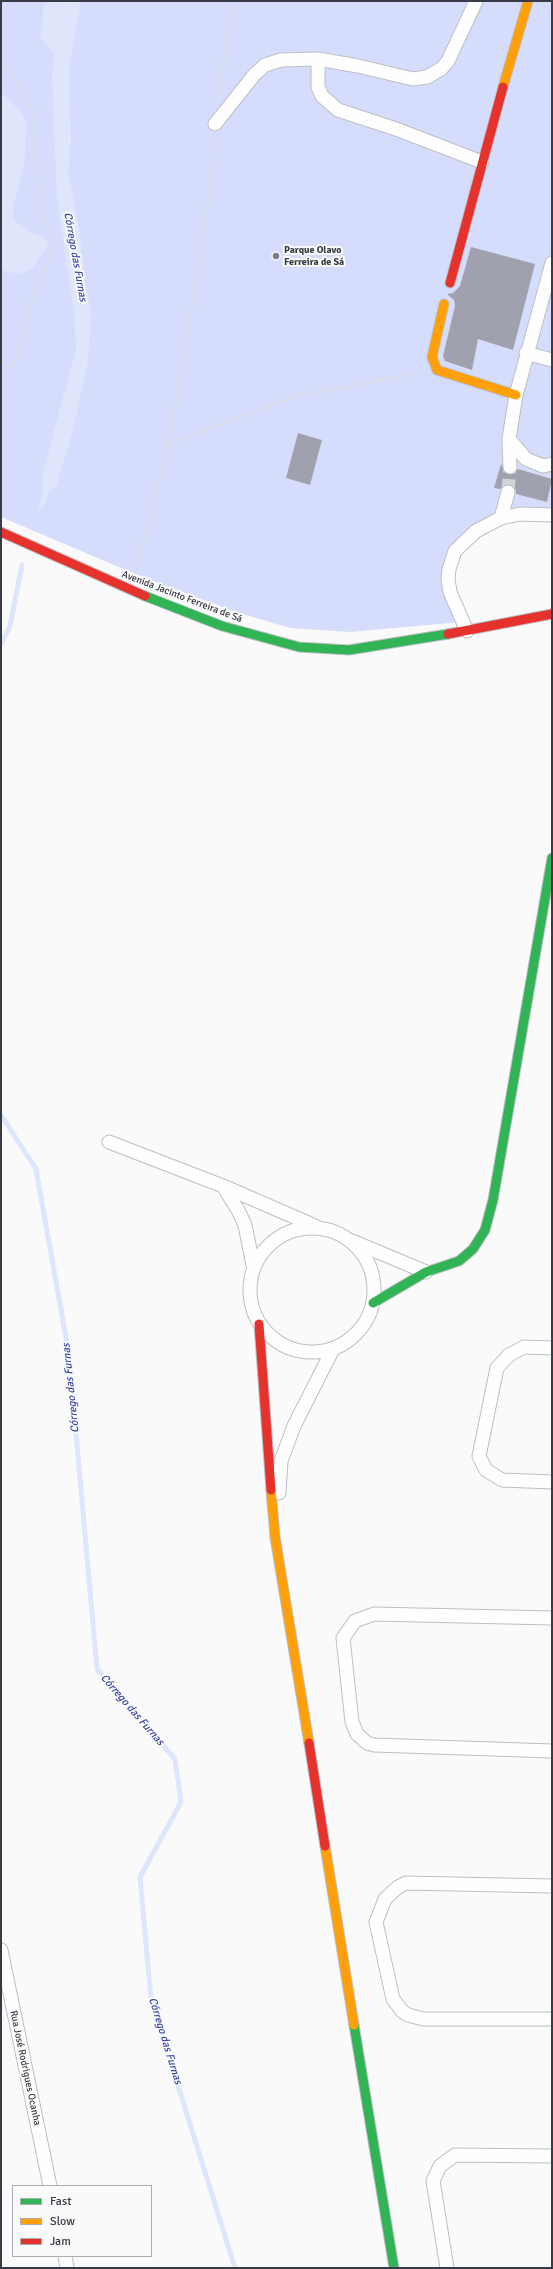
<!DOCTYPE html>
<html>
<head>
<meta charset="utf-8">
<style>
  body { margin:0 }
  #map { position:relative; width:553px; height:2269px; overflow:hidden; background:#fafafa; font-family:Signika,sans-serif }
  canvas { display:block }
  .frame { position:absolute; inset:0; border:2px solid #383a45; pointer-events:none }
  .legend { position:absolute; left:12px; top:2185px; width:140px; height:72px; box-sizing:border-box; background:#fafafa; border:1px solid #acadb2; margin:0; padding:5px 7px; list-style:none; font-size:12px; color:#383a45 }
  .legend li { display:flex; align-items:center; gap:8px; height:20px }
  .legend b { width:20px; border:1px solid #acadb2 }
</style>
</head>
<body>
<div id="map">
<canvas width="553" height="2269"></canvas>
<div class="frame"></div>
<ul class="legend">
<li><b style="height:5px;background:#30b455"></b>Fast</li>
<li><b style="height:5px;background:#ff9f0a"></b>Slow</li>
<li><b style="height:5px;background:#e5322d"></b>Jam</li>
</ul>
</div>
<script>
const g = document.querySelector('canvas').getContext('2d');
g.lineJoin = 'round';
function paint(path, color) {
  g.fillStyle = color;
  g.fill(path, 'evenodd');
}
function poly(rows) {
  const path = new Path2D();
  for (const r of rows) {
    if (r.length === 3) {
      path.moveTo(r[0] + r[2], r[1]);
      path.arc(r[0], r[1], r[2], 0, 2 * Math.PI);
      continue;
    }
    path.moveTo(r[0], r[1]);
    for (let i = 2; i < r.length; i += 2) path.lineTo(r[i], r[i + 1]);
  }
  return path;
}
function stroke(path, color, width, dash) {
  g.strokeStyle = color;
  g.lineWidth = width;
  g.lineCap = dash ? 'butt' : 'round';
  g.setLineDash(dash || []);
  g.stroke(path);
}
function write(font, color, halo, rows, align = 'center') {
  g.font = font + ' Signika,sans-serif';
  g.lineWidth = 4;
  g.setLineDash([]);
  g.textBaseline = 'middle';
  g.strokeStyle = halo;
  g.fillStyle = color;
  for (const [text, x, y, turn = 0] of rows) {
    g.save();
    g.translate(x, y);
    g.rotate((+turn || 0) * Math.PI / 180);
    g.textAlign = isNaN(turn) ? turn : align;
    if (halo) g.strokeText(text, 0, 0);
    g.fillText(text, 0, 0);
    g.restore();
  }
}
const green = poly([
  [1,1,552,1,552,512,503,514,450,558,461,622,350,632,290,628,236,612,140,576,1,517]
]);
const water = poly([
  [45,1,81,1,69,68,71,141,68,171,78,222,85,282,91,313,88,362,71,437,56,486,44,498,42,482,44,470,76,349,75,319,57,199,52,74,54,60,53,53,40,37],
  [1,92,22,113,26,123,24,166,12,211,15,221,30,232,45,238,48,246,32,268,20,274,3,271,1,259]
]);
const stream = poly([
  [41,507,46,491],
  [1,644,10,626,22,565],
  [1,1115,36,1169,69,1355,97,1669,175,1759,181,1802,140,1877,151,1999,235,2268]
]);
const building = poly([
  [471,247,535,264,513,350,478,339,472,370,445,361,443,356,455,306,454,300,447,294,453,293,460,286],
  [298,433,322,440,310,485,286,478],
  [501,464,507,474,514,474,518,469,552,479,547,502,516,494,516,490,510,484,506,484,500,489,494,488]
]);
const streetTunnel = poly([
  [508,492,510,467]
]);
const path = poly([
  [1,59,34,113,36,159,42,210,54,244,48,262,36,287,15,361,1,371],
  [219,95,233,1],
  [168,444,296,396,420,373],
  [135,575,152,511,173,422,210,191,214,137]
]);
const street = poly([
  [318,59,358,66,413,79,427,77,441,69,448,61,476,1],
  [215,124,254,75,265,65,281,60,318,59,318,87,322,96,338,110,396,129,482,162],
  [526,353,552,360],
  [509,439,526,459,543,466,552,464],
  [510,467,509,439,516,395,552,263],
  [501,518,508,492],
  [467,631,450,592,448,579,449,569,455,551,476,531,501,518,520,514,552,515],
  [109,1142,223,1186,315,1226],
  [223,1186,238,1210,245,1225,253,1265],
  [312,1290,62],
  [352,1241,426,1272],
  [552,1348,524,1347,509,1355,497,1368,479,1456,486,1470,502,1480,552,1482],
  [279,1493,281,1461,294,1426,333,1349],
  [552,1618,374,1614,355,1621,343,1638,352,1722,357,1734,367,1743,374,1745,552,1751],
  [552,1886,406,1883,398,1887,385,1899,376,1922,393,1999,402,2011,408,2015,423,2019,552,2019],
  [1,1950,50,2186],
  [65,2256,67,2268],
  [447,2268,433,2181,440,2166,455,2155,552,2156]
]);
const fast = poly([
  [145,596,222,626,299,647,349,650,448,634],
  [373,1303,426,1272,459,1261,473,1249,485,1230,493,1200,552,858],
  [354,2025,394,2268]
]);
const slow = poly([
  [503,87,528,1],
  [444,304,432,357,437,370,516,395],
  [271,1490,275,1537,309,1743],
  [325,1846,354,2025]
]);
const jam = poly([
  [450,283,503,87],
  [1,532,145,596],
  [448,634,552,614],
  [259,1324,271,1490],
  [309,1743,325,1846]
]);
const markers = [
  [276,256,4,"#7c7d84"]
];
const poiNames = [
  ["Parque Olavo",284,250],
  ["Ferreira de Sá",284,262]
];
const streetNames = [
  ["Avenida Jacinto Ferreira de Sá",182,597,21],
  ["Rua José Rodrigues Ocanha",25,2068,78]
];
const waterNames = [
  ["Córrego das Furnas",75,257,80],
  ["Córrego das Furnas",71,1388,-96],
  ["Córrego das Furnas",132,1710,49],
  ["Córrego das Furnas",165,2041,73]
];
paint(green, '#d6ddfc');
paint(water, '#dfe6fc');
stroke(stream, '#dfe6fc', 5);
paint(building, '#a0a1af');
stroke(streetTunnel, '#d3d4d6', 13, [13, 6]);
stroke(street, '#bdbfc3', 15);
stroke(fast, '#bdbfc3', 11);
stroke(slow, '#bdbfc3', 11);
stroke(jam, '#bdbfc3', 11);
stroke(path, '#dcdcdd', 2.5, [2, 2]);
stroke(street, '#fefefe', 13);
stroke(fast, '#30b455', 9);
stroke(slow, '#ff9f0a', 9);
stroke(jam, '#e5322d', 9);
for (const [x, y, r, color] of markers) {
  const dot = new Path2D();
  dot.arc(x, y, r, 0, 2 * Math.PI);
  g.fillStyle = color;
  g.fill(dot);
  stroke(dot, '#fafafa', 1.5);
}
write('bold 10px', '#383a45', '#fafafa', poiNames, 'left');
write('10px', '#383a45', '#fafafa', streetNames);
write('italic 11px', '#3c459f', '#fafafa', waterNames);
</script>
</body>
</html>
